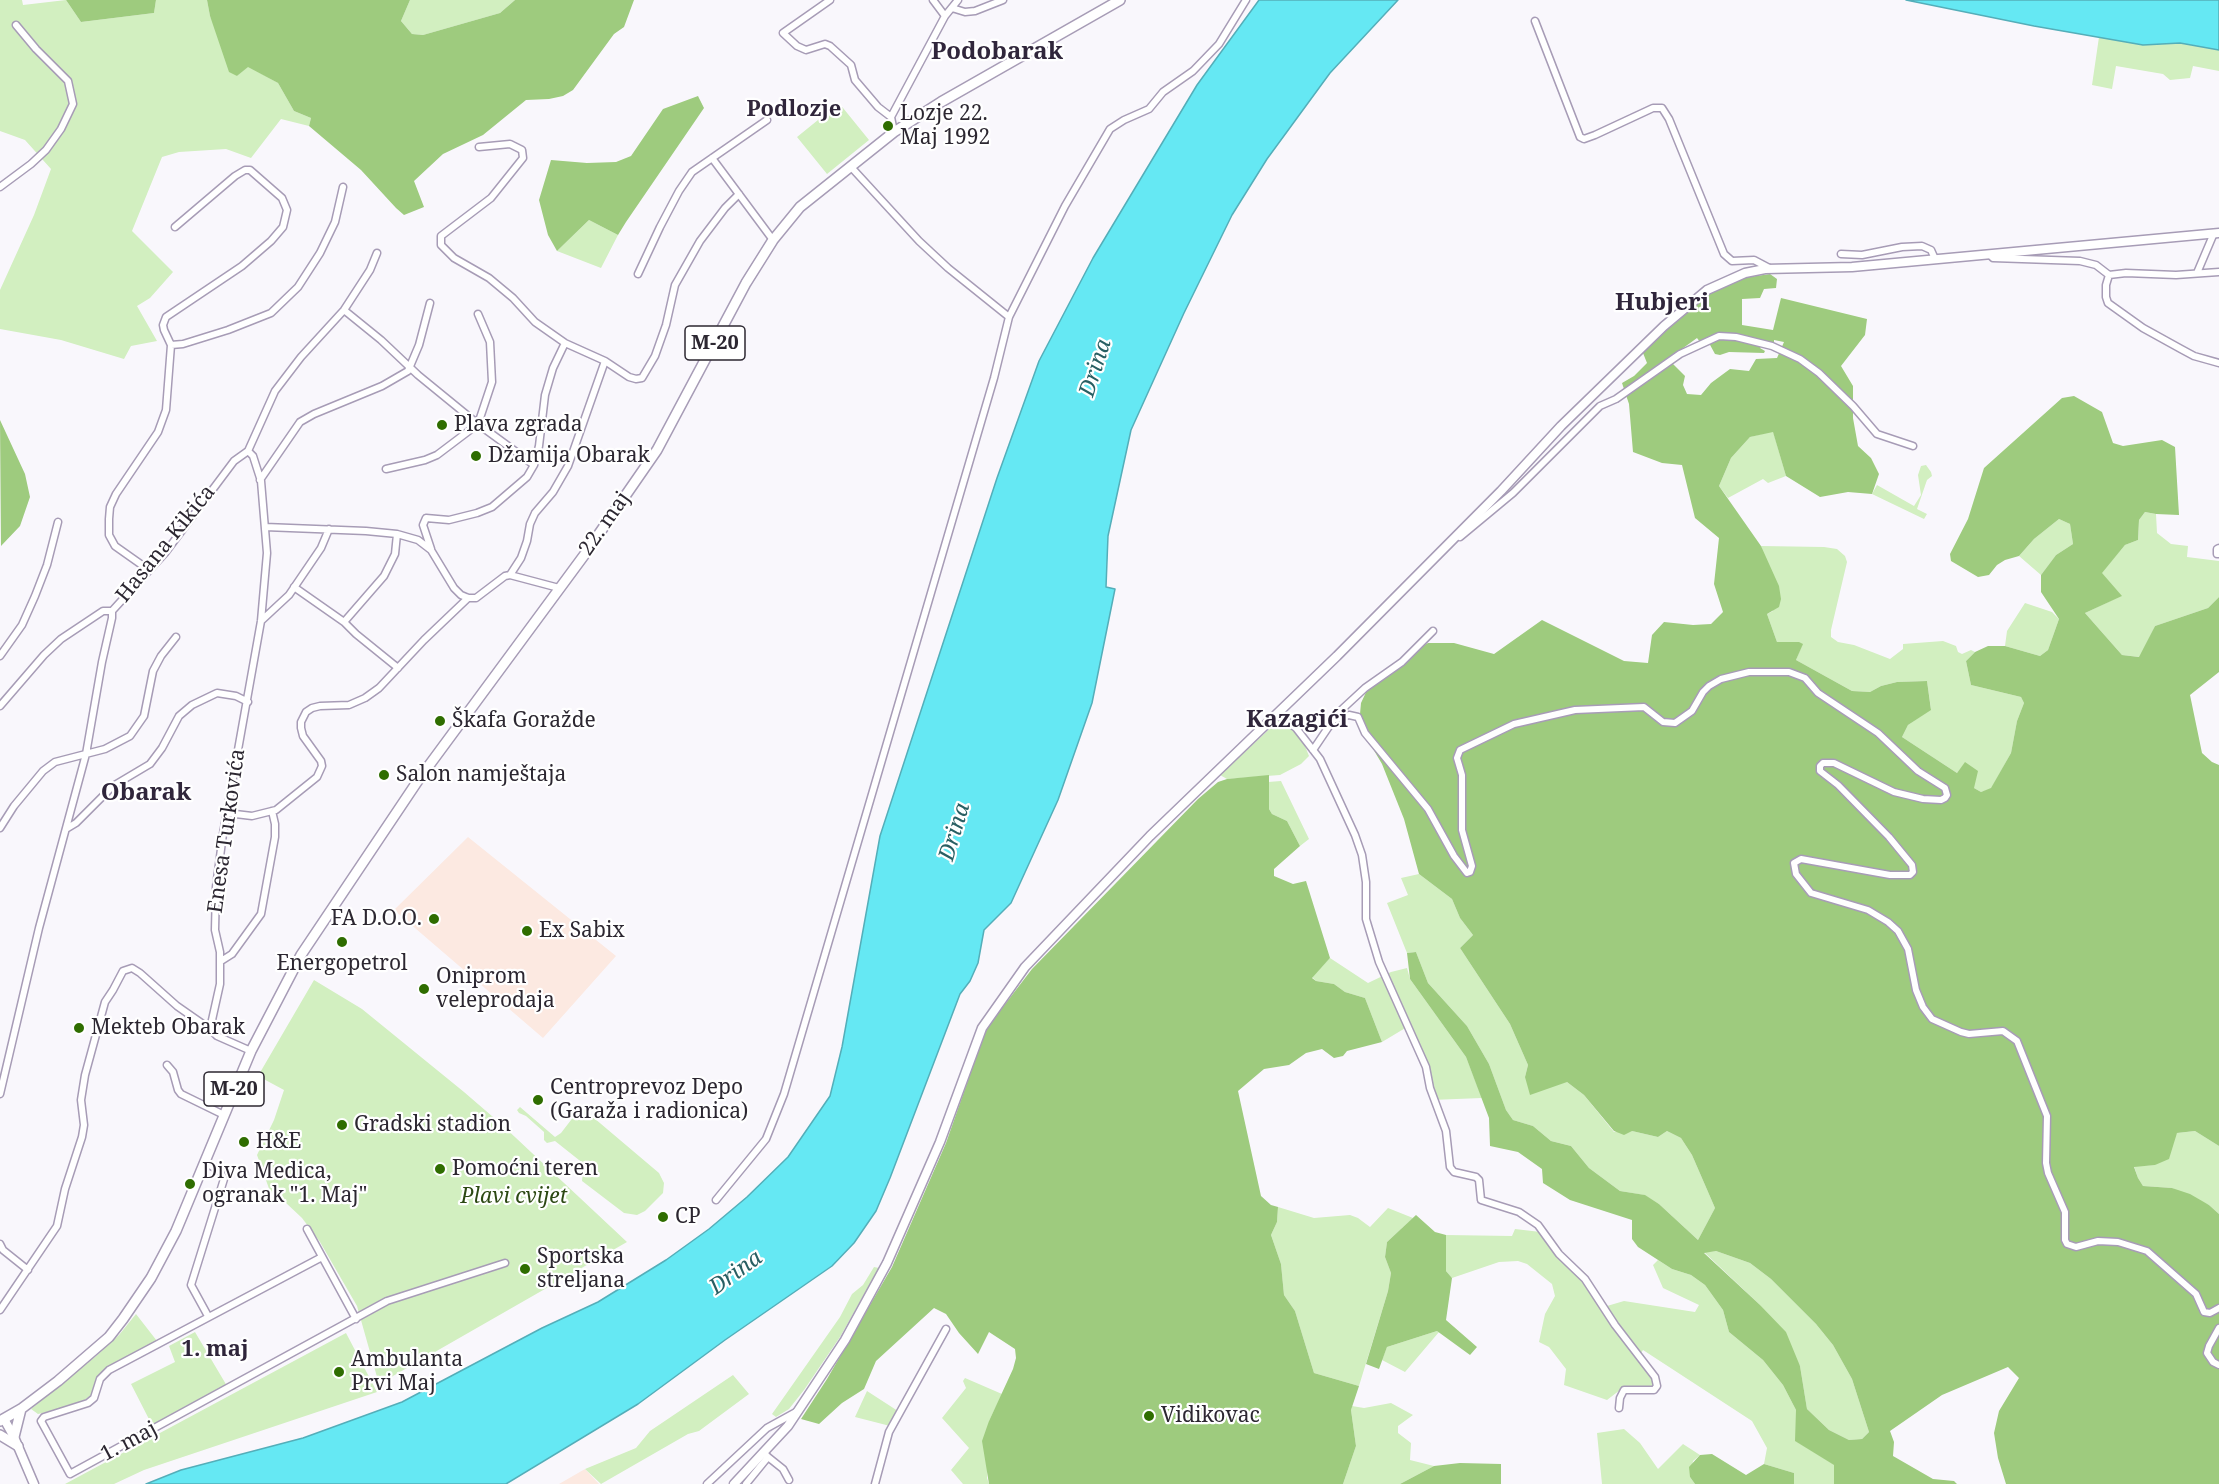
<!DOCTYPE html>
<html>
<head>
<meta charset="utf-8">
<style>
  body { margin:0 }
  canvas { display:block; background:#f9f7fc }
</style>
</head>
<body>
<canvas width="2219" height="1484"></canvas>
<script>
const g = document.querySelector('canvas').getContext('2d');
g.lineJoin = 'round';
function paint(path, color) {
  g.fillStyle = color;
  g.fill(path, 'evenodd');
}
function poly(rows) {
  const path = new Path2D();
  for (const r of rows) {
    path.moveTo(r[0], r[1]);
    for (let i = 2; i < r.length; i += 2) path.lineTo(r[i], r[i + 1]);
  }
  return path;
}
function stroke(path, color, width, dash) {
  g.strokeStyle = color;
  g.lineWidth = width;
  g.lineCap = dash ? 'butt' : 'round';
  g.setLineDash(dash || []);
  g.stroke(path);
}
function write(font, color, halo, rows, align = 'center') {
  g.font = font + ' "Noto Serif",serif';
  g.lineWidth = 4.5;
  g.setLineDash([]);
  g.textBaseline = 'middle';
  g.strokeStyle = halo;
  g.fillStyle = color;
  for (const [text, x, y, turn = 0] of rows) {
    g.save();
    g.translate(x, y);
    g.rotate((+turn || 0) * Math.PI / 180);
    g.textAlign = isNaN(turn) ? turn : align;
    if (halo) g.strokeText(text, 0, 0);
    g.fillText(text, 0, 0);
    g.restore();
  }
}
const industrial = poly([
  [468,837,616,956,543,1038,394,910],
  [585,1469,599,1484,559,1484]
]);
const green = poly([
  [0,0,22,0,23,5,66,0,81,22,154,13,156,0,207,0,210,16,237,76,248,66,278,83,294,111,311,118,309,126,281,119,251,158,226,149,179,152,162,157,132,231,173,272,150,298,137,306,157,341,131,346,124,359,61,340,0,329,0,290,34,215,51,169,25,140,0,131],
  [410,0,515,0,500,13,423,35,412,34,401,21],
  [2099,37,2143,45,2180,43,2219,50,2219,71,2193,66,2190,78,2170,80,2163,74,2116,66,2112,89,2092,85],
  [839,103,869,140,827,174,797,137],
  [589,220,618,235,601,268,557,251],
  [1773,431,1786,476,1768,483,1763,479,1728,498,1719,486,1731,458,1750,437],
  [1926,465,1931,472,1932,476,1927,480,1917,509,1927,514,1924,519,1872,494,1877,485,1914,506,1921,495,1918,475,1921,466],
  [2145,512,2156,514,2157,533,2171,544,2188,546,2187,557,2219,561,2219,597,2208,608,2155,626,2140,657,2122,655,2085,613,2121,596,2101,573,2125,545,2138,540,2139,520],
  [2059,519,2070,524,2073,544,2056,555,2041,575,2019,556,2034,539],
  [1761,546,1824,547,1837,549,1845,556,1847,562,1831,630,1831,637,1838,642,1854,645,1890,659,1903,649,1903,644,1943,641,1956,646,1958,652,1962,654,1971,650,1975,652,1966,661,1971,685,2021,697,2024,703,2017,721,2011,753,1991,789,1981,792,1974,788,1965,763,1957,773,1902,737,1908,725,1931,709,1927,681,1897,682,1881,686,1870,692,1852,691,1796,660,1802,645,1777,642,1767,614,1773,611],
  [2025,603,2052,612,2059,619,2048,650,2040,656,2005,646,2007,631],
  [1278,721,1283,721,1303,741,1309,756,1301,764,1280,775,1227,779,1220,775],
  [1281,781,1309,839,1300,846,1287,821,1272,814,1269,809,1268,782],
  [1419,874,1452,899,1460,918,1473,935,1460,948,1510,1024,1528,1065,1525,1077,1567,1082,1584,1095,1614,1132,1632,1131,1658,1137,1667,1131,1681,1138,1692,1155,1715,1208,1698,1240,1659,1204,1644,1195,1620,1191,1589,1168,1571,1146,1551,1141,1533,1126,1513,1120,1506,1110,1489,1064,1467,1026,1428,983,1416,952,1407,953,1387,903,1408,895,1401,878],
  [1330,958,1368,983,1391,972,1407,968,1410,979,1466,1057,1482,1098,1431,1100,1424,1068,1407,1027,1382,1042,1365,998,1345,992,1334,984,1316,981,1312,977],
  [314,980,362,1009,464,1092,500,1123,627,1242,379,1384,357,1306,320,1242,302,1218,285,1202,272,1197,257,1155,274,1120,284,1090,258,1076],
  [520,1107,555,1137,561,1133,581,1107,659,1173,664,1183,663,1193,645,1211,637,1215,624,1213,582,1181,584,1164,555,1141,547,1143,544,1140,544,1132,526,1116,519,1113,517,1110],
  [2195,1131,2219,1146,2219,1214,2209,1205,2172,1188,2143,1186,2138,1178,2134,1166,2155,1165,2177,1133],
  [1278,1207,1314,1218,1350,1215,1358,1218,1370,1227,1388,1208,1413,1218,1387,1242,1385,1257,1391,1273,1388,1291,1359,1386,1314,1373,1295,1311,1284,1295,1281,1264,1271,1235,1277,1222],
  [1515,1229,1549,1233,1561,1251,1586,1274,1607,1306,1624,1301,1695,1312,1699,1305,1663,1288,1653,1265,1658,1260,1672,1269,1691,1275,1705,1285,1723,1310,1729,1332,1763,1360,1783,1385,1796,1410,1796,1441,1835,1465,1834,1484,1794,1484,1794,1473,1764,1464,1767,1448,1752,1421,1643,1350,1641,1353,1657,1373,1658,1377,1652,1388,1629,1386,1620,1390,1607,1400,1564,1385,1566,1369,1549,1347,1539,1342,1545,1314,1555,1296,1552,1284,1527,1264,1518,1261,1499,1262,1452,1278,1446,1271,1446,1235,1512,1236],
  [1716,1251,1750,1263,1771,1279,1816,1324,1833,1345,1852,1379,1869,1432,1862,1439,1849,1440,1829,1430,1807,1409,1800,1366,1759,1304,1704,1252],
  [874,1267,879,1268,840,1337,804,1390,789,1409,776,1417,772,1414,840,1317,852,1294,863,1285],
  [136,1314,157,1341,100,1373,91,1395,78,1405,38,1414,31,1409,96,1356,119,1335],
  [1437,1331,1439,1332,1405,1372,1382,1360,1387,1347],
  [195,1332,227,1386,153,1427,131,1384,175,1362,169,1346],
  [346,1333,377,1392,144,1470,114,1484,65,1484],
  [733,1375,749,1394,699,1431,688,1434,601,1484,585,1469,636,1448,650,1431],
  [965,1378,1002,1394,989,1421,987,1478,989,1484,963,1484,951,1470,969,1448,942,1418,966,1388,963,1381],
  [867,1391,901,1413,894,1427,855,1417],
  [1391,1403,1413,1415,1398,1426,1398,1433,1411,1443,1410,1460,1434,1466,1400,1484,1343,1484,1356,1446,1351,1410,1352,1406,1364,1408],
  [1624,1429,1640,1443,1658,1469,1683,1444,1700,1455,1693,1461,1690,1477,1695,1484,1602,1484,1597,1433]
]);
const forest = poly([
  [66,0,156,0,154,13,81,22],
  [207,0,410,0,401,21,412,34,423,35,500,13,515,0,634,0,624,27,614,34,573,90,563,96,549,99,526,100,483,135,443,154,414,181,424,207,404,215,396,208,361,170,309,126,311,118,294,111,278,83,248,67,237,76,229,72,210,16],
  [698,96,704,108,626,222,618,235,589,220,557,251,548,235,539,200,551,160,587,163,616,162,631,156,663,109],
  [1770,274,1777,279,1776,288,1764,289,1760,298,1742,299,1742,325,1773,330,1781,298,1867,319,1865,335,1841,366,1853,386,1853,418,1858,446,1871,458,1879,474,1872,494,1848,492,1820,497,1786,476,1773,432,1750,437,1731,458,1719,486,1761,546,1779,586,1781,599,1779,607,1767,614,1777,642,1799,642,1803,644,1796,660,1852,691,1870,692,1881,686,1897,682,1927,681,1931,710,1908,725,1902,737,1957,773,1965,762,1978,771,1974,788,1981,792,1991,788,2011,753,2017,721,2024,703,2021,697,1971,685,1966,661,1975,652,1988,646,2005,646,2040,656,2048,650,2059,619,2041,592,2041,575,2056,555,2073,544,2070,524,2059,519,2034,539,2019,556,2005,560,1997,565,1989,575,1978,577,1951,561,1950,554,1968,519,1984,468,2062,398,2074,396,2102,412,2113,443,2123,446,2162,440,2175,447,2179,515,2156,514,2145,512,2139,520,2138,540,2125,545,2102,573,2122,596,2085,613,2122,655,2139,657,2155,626,2208,608,2219,597,2219,672,2190,695,2202,753,2212,762,2219,765,2219,1146,2195,1131,2177,1133,2169,1159,2155,1165,2134,1167,2138,1178,2143,1186,2172,1188,2190,1194,2209,1205,2219,1214,2219,1484,2006,1484,1998,1458,1994,1433,1999,1411,2019,1378,2008,1367,1942,1395,1890,1431,1894,1442,1893,1456,1933,1479,1954,1481,1957,1484,1834,1484,1834,1465,1795,1441,1796,1410,1783,1385,1763,1360,1729,1332,1723,1310,1705,1285,1691,1275,1672,1269,1638,1247,1632,1239,1632,1220,1570,1200,1543,1183,1542,1169,1518,1152,1490,1146,1489,1118,1466,1057,1410,979,1407,953,1416,952,1428,983,1467,1026,1489,1064,1506,1110,1513,1120,1533,1126,1551,1141,1571,1146,1589,1168,1620,1191,1645,1195,1659,1204,1698,1240,1715,1208,1692,1155,1681,1138,1667,1131,1658,1137,1632,1131,1624,1135,1614,1131,1584,1095,1567,1082,1530,1095,1525,1077,1528,1065,1510,1024,1460,948,1473,935,1460,918,1452,899,1419,874,1404,819,1382,764,1369,742,1360,714,1361,703,1368,688,1404,657,1428,643,1454,643,1494,654,1542,620,1624,661,1648,663,1652,635,1664,622,1693,625,1711,624,1723,612,1714,584,1719,538,1695,518,1682,465,1662,463,1633,452,1629,404,1622,383,1634,376,1647,363,1643,353,1653,340,1707,294,1742,278],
  [1697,338,1703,346,1709,343,1715,354,1720,355,1729,352,1764,353,1765,351,1760,348,1764,343,1774,344,1774,340,1784,342,1777,358,1756,359,1749,371,1730,369,1711,383,1701,395,1687,394,1683,385,1685,376,1668,359],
  [1716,1251,1750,1263,1771,1279,1816,1324,1833,1345,1852,1379,1869,1432,1862,1439,1849,1440,1829,1430,1807,1409,1800,1366,1786,1332,1759,1304,1704,1253],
  [0,420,25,474,30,497,20,526,1,546],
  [1269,775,1269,809,1272,814,1287,821,1300,846,1274,869,1274,876,1293,884,1306,881,1330,958,1312,978,1316,981,1334,984,1345,992,1365,998,1382,1042,1347,1051,1343,1056,1334,1058,1322,1049,1306,1053,1289,1065,1264,1069,1238,1091,1261,1196,1271,1205,1278,1207,1277,1222,1271,1235,1281,1264,1284,1295,1295,1311,1314,1373,1359,1386,1351,1410,1356,1446,1343,1484,989,1484,982,1441,989,1421,1013,1369,1016,1358,1015,1349,989,1332,978,1354,959,1333,946,1314,934,1308,876,1361,864,1389,842,1403,819,1424,801,1419,827,1379,892,1267,946,1143,986,1029,1032,969,1198,799,1218,782,1227,779],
  [1416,1215,1435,1232,1446,1235,1446,1271,1452,1278,1446,1320,1477,1347,1470,1355,1437,1331,1387,1347,1379,1369,1366,1364,1388,1291,1391,1273,1385,1257,1387,1242],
  [1712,1454,1746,1475,1764,1464,1794,1473,1794,1484,1695,1484,1690,1477,1689,1467,1700,1455],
  [1460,1463,1501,1464,1501,1484,1400,1484,1434,1466]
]);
const water = poly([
  [1259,0,1398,0,1330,73,1267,159,1232,215,1184,313,1131,430,1108,536,1106,587,1115,589,1092,703,1058,800,1011,903,984,930,978,963,970,981,960,994,890,1178,876,1211,854,1243,832,1266,725,1340,638,1404,506,1484,146,1484,181,1470,303,1438,402,1402,542,1328,598,1302,666,1260,709,1229,747,1197,788,1157,830,1096,842,1047,880,836,997,478,1039,361,1093,258,1197,85,1259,0],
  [1906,0,2219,0,2219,50,2180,43,2143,45,2034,26,1906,0]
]);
const street = poly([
  [830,0,783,33,797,46,806,50,825,44,830,46,851,65,855,80,878,107,891,117],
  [933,0,945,16],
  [952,8,965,12,975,11,1003,0],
  [1535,21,1580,137,1584,139,1595,135,1653,108,1662,108,1669,119,1724,254,1732,261,1754,260,1771,269],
  [894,132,891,117,945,16,958,0],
  [479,147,510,144,522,150,523,158,491,198,441,236,441,245,454,258,489,278,513,298,535,322,565,343,605,361,629,377,636,379,642,378,655,356,666,325,675,285,700,241,725,208,739,194],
  [712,158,773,240],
  [851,167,919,241,948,268,1009,317],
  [0,187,31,164,46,150,61,129,73,104,68,81,36,49,16,25],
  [175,227,235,176,245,170,250,170,282,198,287,210,283,227,271,241,242,266,166,317,163,325,164,330,171,345,183,344,228,330,271,313,298,287,320,253,335,222,343,187],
  [1841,254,1862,255,1902,247,1922,246,1931,250,1935,259],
  [1991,256,1993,258,2080,261,2096,265,2109,275,2126,273,2176,275,2219,272],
  [2197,273,2214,233],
  [638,274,660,227,679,191,692,172,767,120],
  [2109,275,2106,285,2106,297,2108,303,2143,328,2181,349,2194,356,2219,363],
  [344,310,381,340,418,375,478,424,534,465],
  [248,451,253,456,261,481,267,553,261,621,223,834,216,887,215,930,220,952,220,984,210,1029,217,1036,251,1051],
  [248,451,275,391,301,357,344,310,370,270,377,253],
  [386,469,425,460,437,455,478,424,492,382,490,342,478,314],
  [260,480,300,422,314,414,382,386,408,371,419,345,430,303],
  [265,527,366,531,397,534,418,540,431,550,454,588,461,595,468,598,476,598,505,576,510,575,559,588],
  [1460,537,1513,493,1600,406,1616,399,1680,354,1719,336,1736,337,1772,346,1800,359,1819,373,1853,406,1877,434,1913,446],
  [2219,548,2217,549,2217,554,2219,554],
  [431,549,423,525,426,518,449,520,477,513,492,507,527,477,534,465,539,446,545,395,553,368,565,343],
  [149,570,115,546,109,535,109,519,110,507,116,494,158,432,166,410,171,345],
  [510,575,521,558,527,541,530,524,535,513,553,492,568,466,605,361],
  [294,587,344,622,356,634,398,668],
  [261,621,289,595,321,548,329,529],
  [344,622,384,576,395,554,397,534],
  [0,656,22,625,35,596,47,565,58,522],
  [0,706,44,655,61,639,103,611,112,611],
  [1277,714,1296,728,1320,759,1355,835,1362,855,1366,882,1366,919,1379,962,1426,1067,1430,1088,1446,1131,1450,1167,1454,1172,1476,1177,1479,1180,1481,1200,1519,1212,1538,1225,1559,1254,1585,1279,1615,1325,1655,1377,1657,1386,1654,1390,1624,1390,1620,1398,1619,1408],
  [1333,720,1349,715,1358,717,1365,733,1428,809,1454,856,1467,873,1470,872,1472,866,1462,830,1462,775,1457,758,1460,750,1514,724,1575,710,1644,707,1663,722,1675,723,1692,711,1703,692,1709,686,1721,679,1749,672,1789,672,1805,678,1818,693,1878,733,1918,771,1945,788,1947,795,1945,798,1941,800,1923,799,1894,792,1834,763,1823,763,1820,766,1820,771,1838,785,1889,837,1912,865,1913,872,1910,875,1890,875,1801,859,1794,863,1796,874,1811,893,1868,910,1888,922,1898,931,1908,949,1916,990,1923,1007,1932,1019,1961,1032,1969,1034,2003,1031,2017,1041,2047,1116,2046,1163,2048,1173,2065,1212,2065,1240,2067,1244,2076,1247,2098,1241,2118,1242,2147,1251,2196,1294,2204,1312,2210,1313,2219,1308],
  [1313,750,1338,713,1365,688,1402,662,1433,631],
  [227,813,252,816,276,810,317,777,322,766,321,761,303,736,301,728,301,722,306,712,312,708,320,706,349,705,365,698,379,688,424,640,468,598],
  [0,828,14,806,43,771,55,762,105,749,130,736,144,716,153,671,161,656,176,637],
  [66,829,76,823,113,786,150,764,162,748,179,716,192,705,217,693,236,696,248,702],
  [221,961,232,954,261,914,275,837,275,824,272,811],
  [167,1065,173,1072,178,1090,181,1094,224,1115],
  [0,1094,39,928,86,754,102,662,112,618,112,611,165,553,234,461,248,451],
  [204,1162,220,1171,224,1179,191,1285,208,1316],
  [716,1200,766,1139,784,1094,994,378,1009,317,1065,206,1110,129,1124,120,1149,109,1163,92,1193,71,1219,44,1246,0],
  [307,1229,356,1319],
  [0,1244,3,1250,28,1270],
  [322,1257,109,1370,100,1379,94,1398,88,1403,44,1417,41,1421,70,1474,387,1301,505,1263],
  [0,1310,57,1226,65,1189,82,1137,84,1125,81,1100,85,1075,105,1002,113,990,123,971,132,968,140,973,177,1006,210,1029],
  [2219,1328,2209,1346,2207,1353,2213,1362,2219,1365],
  [768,1457,783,1469,789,1480],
  [707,1484,767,1428,798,1411],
  [746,1484,768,1457,763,1452],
  [875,1484,889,1432,946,1329]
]);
const secondary = poly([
  [4,1419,14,1437,34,1484],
  [734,1484,788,1426,845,1340,887,1263,940,1142,982,1028,1025,967,1150,836,1337,656,1501,491,1561,426,1664,326,1707,290,1745,273,1765,269,1852,267,2219,233]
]);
const primary = poly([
  [0,1421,21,1409,58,1381,109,1337,123,1319,151,1278,176,1231,251,1051,301,955,419,779,585,554,657,450,746,283,773,240,800,207,894,132,941,102,1120,0],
  [0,1435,18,1446],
  [14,1437,21,1409]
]);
const markers = [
  [888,126,6,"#2f6d00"],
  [442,425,6,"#2f6d00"],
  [476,456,6,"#2f6d00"],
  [440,721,6,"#2f6d00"],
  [384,775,6,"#2f6d00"],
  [434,919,6,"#2f6d00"],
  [527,931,6,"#2f6d00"],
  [342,942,6,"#2f6d00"],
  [424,989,6,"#2f6d00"],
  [79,1028,6,"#2f6d00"],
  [538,1100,6,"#2f6d00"],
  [342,1125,6,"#2f6d00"],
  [244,1142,6,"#2f6d00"],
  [440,1169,6,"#2f6d00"],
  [190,1184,6,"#2f6d00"],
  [663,1217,6,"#2f6d00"],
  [525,1269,6,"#2f6d00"],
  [339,1372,6,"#2f6d00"],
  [1149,1416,6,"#2f6d00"]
];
const shields = [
  [715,343,60],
  [234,1089,60]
];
const shieldNames = [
  ["M-20",715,343],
  ["M-20",234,1089]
];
const poiNames = [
  ["Lozje 22.",900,114],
  ["Maj 1992",900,138],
  ["Plava zgrada",454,425],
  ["Džamija Obarak",488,456],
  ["Škafa Goražde",452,721],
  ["Salon namještaja",396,775],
  ["FA D.O.O.",422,919,"right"],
  ["Ex Sabix",539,931],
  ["Energopetrol",342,964,"center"],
  ["Oniprom",436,977],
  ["veleprodaja",436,1001],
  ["Mekteb Obarak",91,1028],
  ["Centroprevoz Depo",550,1088],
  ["(Garaža i radionica)",550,1112],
  ["Gradski stadion",354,1125],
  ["H&E",256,1142],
  ["Pomoćni teren",452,1169],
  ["Diva Medica,",202,1172],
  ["ogranak \"1. Maj\"",202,1196],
  ["CP",675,1217],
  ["Sportska",537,1257],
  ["streljana",537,1281],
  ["Ambulanta",351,1360],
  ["Prvi Maj",351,1384],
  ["Vidikovac",1161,1416]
];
const streetNames = [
  ["22. maj",605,524,-55],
  ["Hasana Kikića",166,544,-51],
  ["Enesa Turkovića",227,831,-82],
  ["1. maj",129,1442,-28]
];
const parkNames = [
  ["Plavi cvijet",514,1197]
];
const neighbourhoodNames = [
  ["Podlozje",794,110],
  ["1. maj",215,1350]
];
const waterNames = [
  ["Drina",1096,368,-72],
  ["Drina",955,832,-73],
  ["Drina",736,1273,-36]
];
const quarterNames = [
  ["Podobarak",997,52],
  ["Hubjeri",1662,303],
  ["Kazagići",1297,720],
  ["Obarak",146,793]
];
paint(industrial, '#fce9e1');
paint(green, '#d2efc0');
paint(forest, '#9ecb7e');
paint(water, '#65e8f3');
stroke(water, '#54aeb9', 1.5);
stroke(street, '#a79cb6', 9);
stroke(secondary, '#a79cb6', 11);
stroke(primary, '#a79cb6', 12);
stroke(street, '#fff', 6);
stroke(secondary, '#fff', 8);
stroke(primary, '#fff', 9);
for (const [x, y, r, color] of markers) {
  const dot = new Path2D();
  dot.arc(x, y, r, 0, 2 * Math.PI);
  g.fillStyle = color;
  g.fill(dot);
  stroke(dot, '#fff', 2);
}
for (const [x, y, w] of shields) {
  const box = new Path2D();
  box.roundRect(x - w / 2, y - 17, w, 34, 4.5);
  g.fillStyle = '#fff';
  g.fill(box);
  stroke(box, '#2c2731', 1.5);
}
write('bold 20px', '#2c2731', null, shieldNames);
write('21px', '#2c2731', '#fff', poiNames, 'left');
write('21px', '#2c2731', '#fff', streetNames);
write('italic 21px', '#2c4913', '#fff', parkNames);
write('bold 22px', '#30263b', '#fff', neighbourhoodNames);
write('italic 22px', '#285f63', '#fff', waterNames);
write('bold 24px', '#30263b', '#fff', quarterNames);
</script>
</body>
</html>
